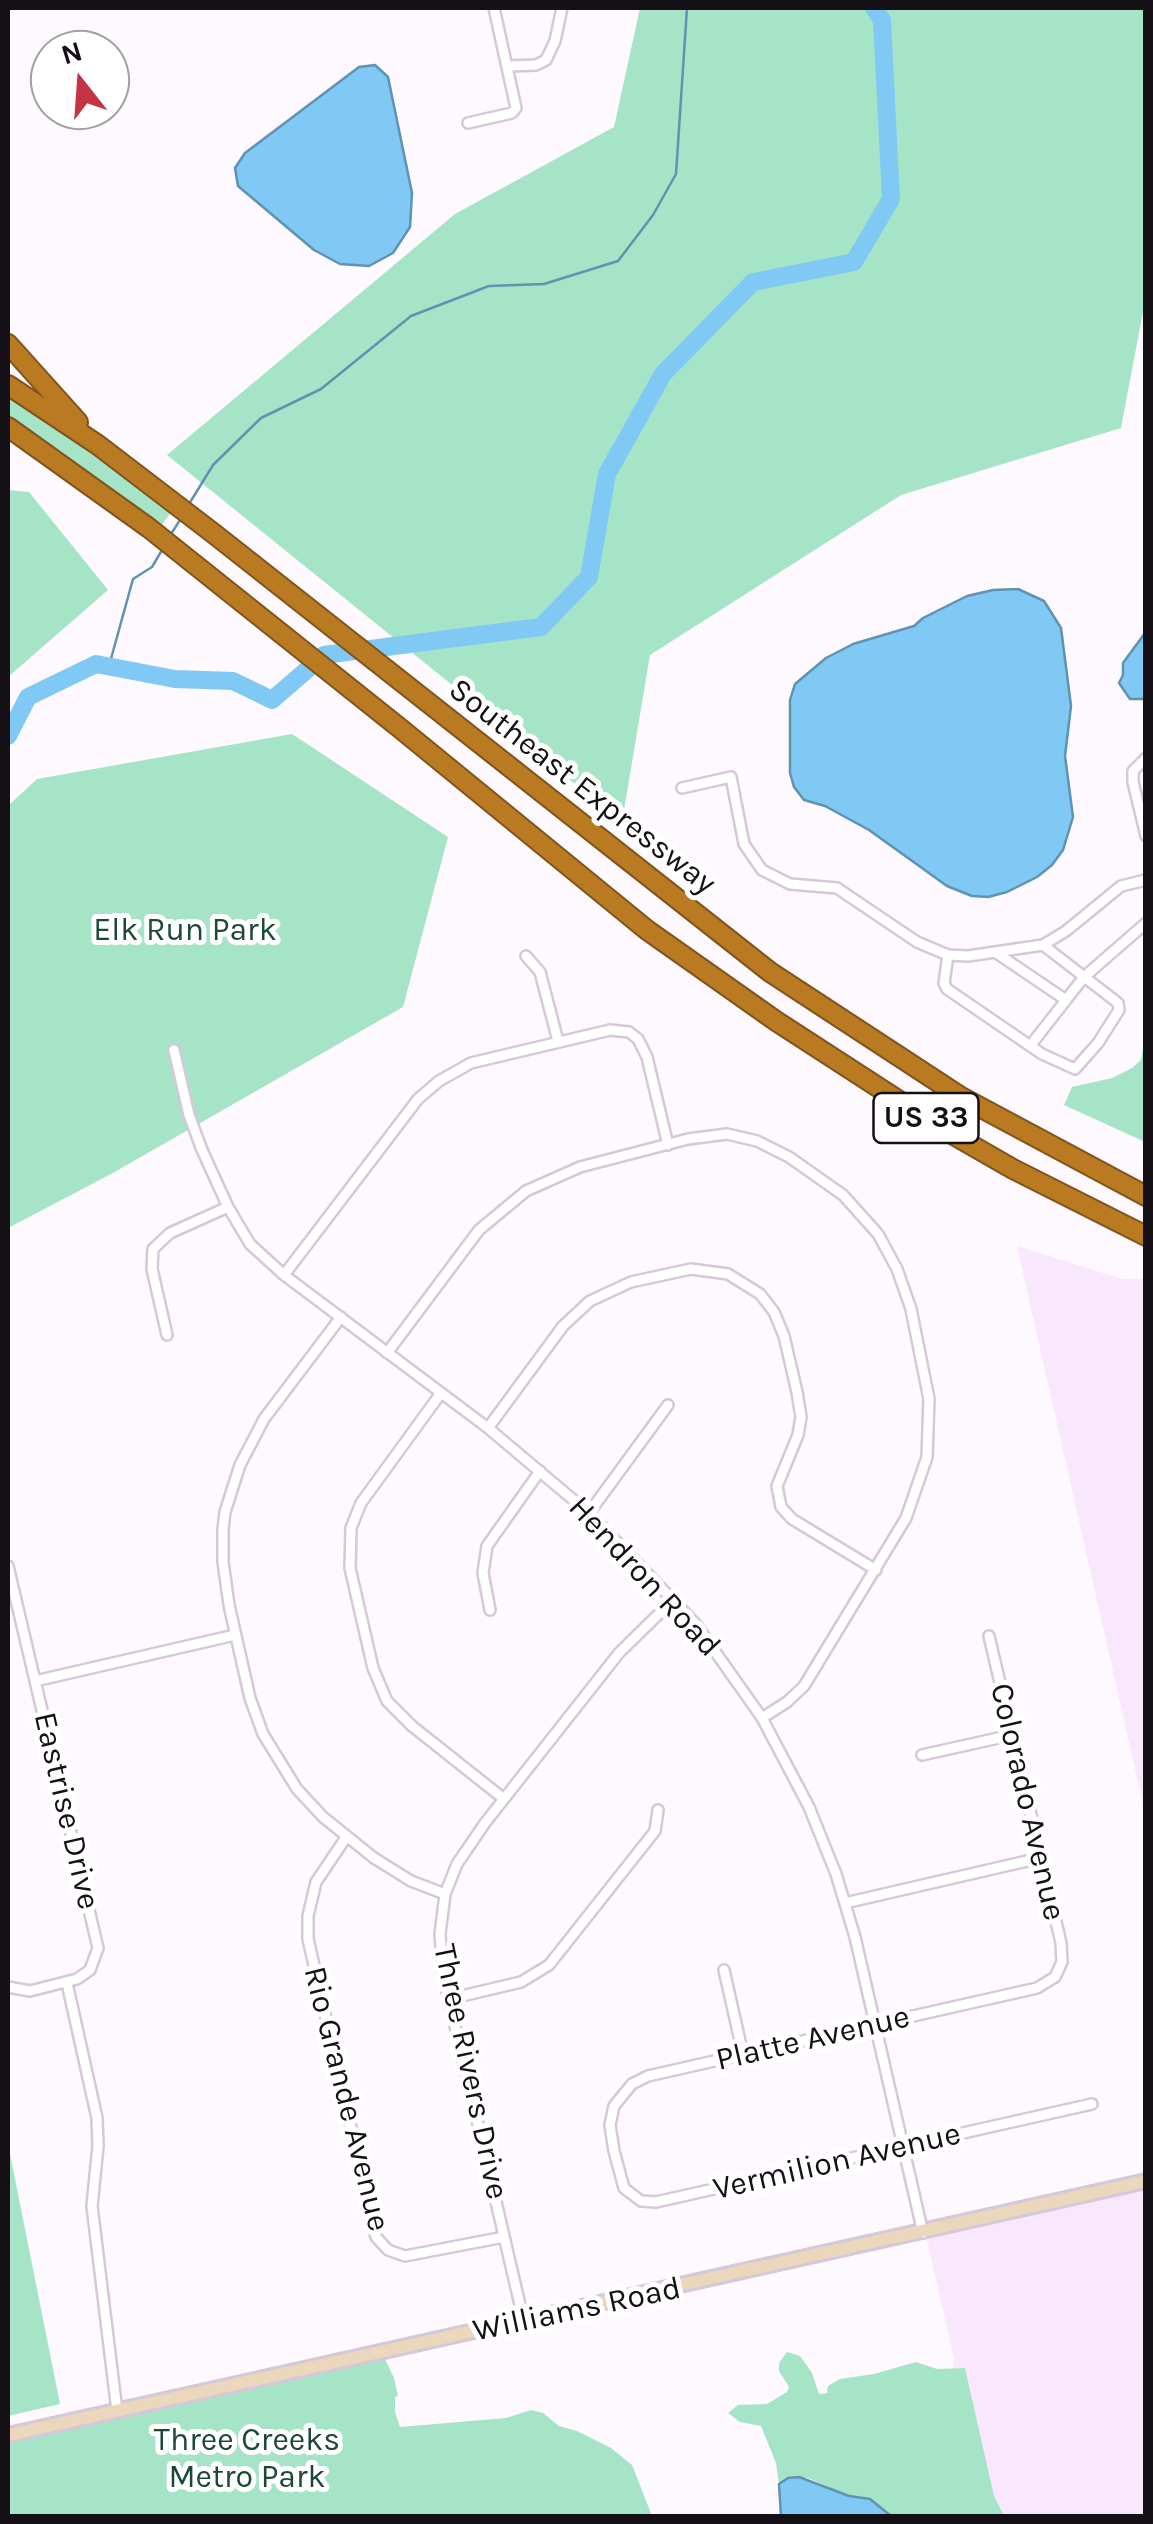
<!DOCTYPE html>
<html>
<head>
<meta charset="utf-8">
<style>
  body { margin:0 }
  #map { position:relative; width:1153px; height:2524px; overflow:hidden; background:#fef8ff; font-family:Karla,sans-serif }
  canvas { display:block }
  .frame { position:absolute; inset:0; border:10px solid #141015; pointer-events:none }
  .north { position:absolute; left:30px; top:30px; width:100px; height:100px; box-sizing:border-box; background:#fff; border:2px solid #a19fa1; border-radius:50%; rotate:343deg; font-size:28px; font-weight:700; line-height:40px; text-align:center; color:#141015 }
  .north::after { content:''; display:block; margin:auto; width:35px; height:45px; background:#c53444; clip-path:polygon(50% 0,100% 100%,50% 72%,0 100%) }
</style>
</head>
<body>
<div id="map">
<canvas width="1153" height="2524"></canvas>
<div class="frame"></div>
<div class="north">N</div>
</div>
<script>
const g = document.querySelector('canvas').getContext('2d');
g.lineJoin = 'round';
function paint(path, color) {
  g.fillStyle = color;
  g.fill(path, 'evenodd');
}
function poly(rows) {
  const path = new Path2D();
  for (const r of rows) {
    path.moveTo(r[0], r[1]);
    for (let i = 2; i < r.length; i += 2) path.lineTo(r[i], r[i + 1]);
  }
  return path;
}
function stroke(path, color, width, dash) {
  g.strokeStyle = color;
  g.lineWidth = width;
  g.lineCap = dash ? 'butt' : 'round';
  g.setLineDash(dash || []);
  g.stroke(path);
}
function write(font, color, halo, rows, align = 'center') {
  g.font = font + ' Karla,sans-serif';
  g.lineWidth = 10;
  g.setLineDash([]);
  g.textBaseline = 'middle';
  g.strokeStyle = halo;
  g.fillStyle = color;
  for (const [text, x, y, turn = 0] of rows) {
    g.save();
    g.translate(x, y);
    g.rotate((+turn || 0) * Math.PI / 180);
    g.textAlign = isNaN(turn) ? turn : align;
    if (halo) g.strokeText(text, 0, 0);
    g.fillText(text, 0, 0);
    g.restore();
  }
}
const built = poly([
  [1017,1246,1122,1279,1145,1279,1145,1813],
  [1145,2187,1145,2516,1004,2516,994,2496,965,2369,952,2367,954,2359,927,2239]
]);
const green = poly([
  [640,8,872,8,881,18,881,8,1145,8,1145,301,1121,428,901,495,650,655,622,822,167,455,455,214,614,127],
  [8,393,79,439,172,511,160,527,69,460,8,420],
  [8,490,29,492,108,590,8,677],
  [292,734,448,837,403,1007,111,1174,8,1228,8,806,37,779],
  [1145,1036,1145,1142,1064,1105,1072,1087,1112,1078,1132,1068,1141,1060],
  [8,2144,60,2404,8,2416],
  [787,2352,800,2356,812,2373,819,2394,827,2393,828,2386,840,2379,874,2374,916,2362,937,2369,965,2368,994,2496,1004,2516,891,2516,875,2502,849,2496,808,2478,788,2478,779,2484,776,2463,761,2426,740,2422,728,2413,738,2405,767,2404,787,2392,789,2387,779,2371,779,2363],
  [385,2359,394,2378,398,2396,395,2397,395,2412,400,2427,506,2418,531,2410,543,2413,559,2426,577,2431,611,2448,632,2465,652,2516,8,2516,8,2442]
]);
const water = poly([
  [375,65,388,77,412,193,410,227,393,253,369,266,340,264,314,250,238,186,235,168,245,153,359,67,375,65],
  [1018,589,1044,601,1061,628,1071,706,1065,756,1073,817,1063,850,1052,865,1037,877,1007,892,988,897,972,896,947,886,869,830,825,806,804,800,794,787,790,773,790,700,795,684,826,658,853,644,914,626,923,618,967,596,993,590,1018,589],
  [1145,633,1145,699,1130,699,1119,683,1123,675,1123,663,1145,633],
  [799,2477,849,2496,870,2499,891,2516,781,2516,779,2484,788,2478,799,2477]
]);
const stream = poly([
  [189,504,213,465,261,418,321,389,411,316,489,286,544,284,618,261,653,215,676,174,687,8],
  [171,534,180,520],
  [109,666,133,579,152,567,162,550]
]);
const river = poly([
  [8,736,28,697,96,664,175,679,233,681,272,700,324,655,541,627,589,577,607,474,663,374,753,282,854,262,891,199,882,20,874,8]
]);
const minor = poly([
  [508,66,536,65,546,60,555,41,562,8],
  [468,123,512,113,516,108,494,8],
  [1146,758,1133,771,1133,782,1146,836],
  [682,788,731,777,744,844,762,870,790,884,837,888,917,942,948,955,968,956,1043,945,1066,931,1121,886,1146,880],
  [995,952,1066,1000],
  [948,955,944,983,947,989,1042,1054,1075,1069,1098,1043,1119,1010,1118,1003,1043,945],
  [526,956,540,972,558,1041],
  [1030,1046,1084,977,1146,923],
  [174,1050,189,1115,202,1150,228,1207,250,1244,284,1275,488,1428,589,1513,695,1623,762,1718,809,1807,836,1874,855,1937,923,2233],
  [284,1275,418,1099,439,1081,471,1063,610,1030,629,1032,638,1039,647,1057,668,1145],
  [341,1317,264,1419,240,1465,225,1512,223,1529,223,1562,229,1605,250,1698,263,1734,297,1789,323,1817,374,1858,411,1881,445,1894],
  [167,1335,152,1269,153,1249,170,1233,228,1207],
  [387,1353,479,1230,526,1191,580,1167,688,1139,727,1134,757,1141,789,1157,843,1195,878,1234,897,1269,911,1309,929,1399,927,1457,906,1518,804,1686,787,1702,762,1718],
  [441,1393,361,1503,351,1528,350,1568,373,1668,387,1701,412,1726,504,1799],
  [488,1428,563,1326,590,1301,631,1282,691,1269,728,1274,760,1294,774,1312,784,1336,797,1392,801,1417,798,1435,777,1486,781,1507,792,1519,876,1570],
  [589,1513,668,1405],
  [8,1566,98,1948,90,1970,77,1979,30,1991,8,1987],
  [490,1610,483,1573,487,1546,540,1471],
  [989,1636,1061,1943,1062,1962,1055,1977,1037,1988,648,2076,632,2084,614,2106,610,2125,614,2151,624,2188,641,2201,656,2202,1092,2104],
  [35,1681,235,1635],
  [922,1755,1012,1735],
  [347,1836,316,1882,308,1916,308,1939,376,2237,388,2250,405,2256,504,2237],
  [845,1903,1040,1858],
  [724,1970,743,2054],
  [67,1983,97,2118,98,2146,92,2206,117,2411],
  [449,1999,521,1982,549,1965,655,1831,658,1810],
  [524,2322,443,1974,440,1934,445,1894,457,1864,485,1823,619,1653,673,1600]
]);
const secondary = poly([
  [8,2435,1146,2181]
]);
const motorway = poly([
  [8,344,78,422],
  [8,385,98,445,213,533,770,972,961,1097,1146,1196],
  [8,427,149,528,401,729,647,930,776,1021,938,1126,1013,1169,1146,1236]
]);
const shields = [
  [926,1118,105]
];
const shieldNames = [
  ["US 33",926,1118]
];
const streetNames = [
  ["Southeast Expressway",582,787,38],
  ["Hendron Road",644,1577,47],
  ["Colorado Avenue",1027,1802,77],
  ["Eastrise Drive",66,1811,77],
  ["Platte Avenue",813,2039,-13],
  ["Three Rivers Drive",470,2072,78],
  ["Rio Grande Avenue",346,2099,76],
  ["Vermilion Avenue",837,2162,-13],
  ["Williams Road",577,2310,-12]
];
const parkNames = [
  ["Elk Run Park",185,931],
  ["Three Creeks",247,2441],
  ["Metro Park",247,2478]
];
paint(built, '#f9e7fd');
paint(green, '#a5e4c6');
paint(water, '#80c9f4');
stroke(water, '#6092b1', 2.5);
stroke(stream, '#6092b1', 2.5);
stroke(river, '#80c9f4', 18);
stroke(minor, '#d5c8d8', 14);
stroke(secondary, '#d5c8d8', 18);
stroke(motorway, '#7f551d', 22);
stroke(minor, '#fff', 9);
stroke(secondary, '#ead7bc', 12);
stroke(motorway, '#b97a21', 18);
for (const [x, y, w] of shields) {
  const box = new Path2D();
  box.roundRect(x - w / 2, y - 25, w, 50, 8);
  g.fillStyle = '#fff';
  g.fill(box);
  stroke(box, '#141015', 2.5);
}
write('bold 30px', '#141015', null, shieldNames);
write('32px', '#141015', '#fff', streetNames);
write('32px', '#1c4936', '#fff', parkNames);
</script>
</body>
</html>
